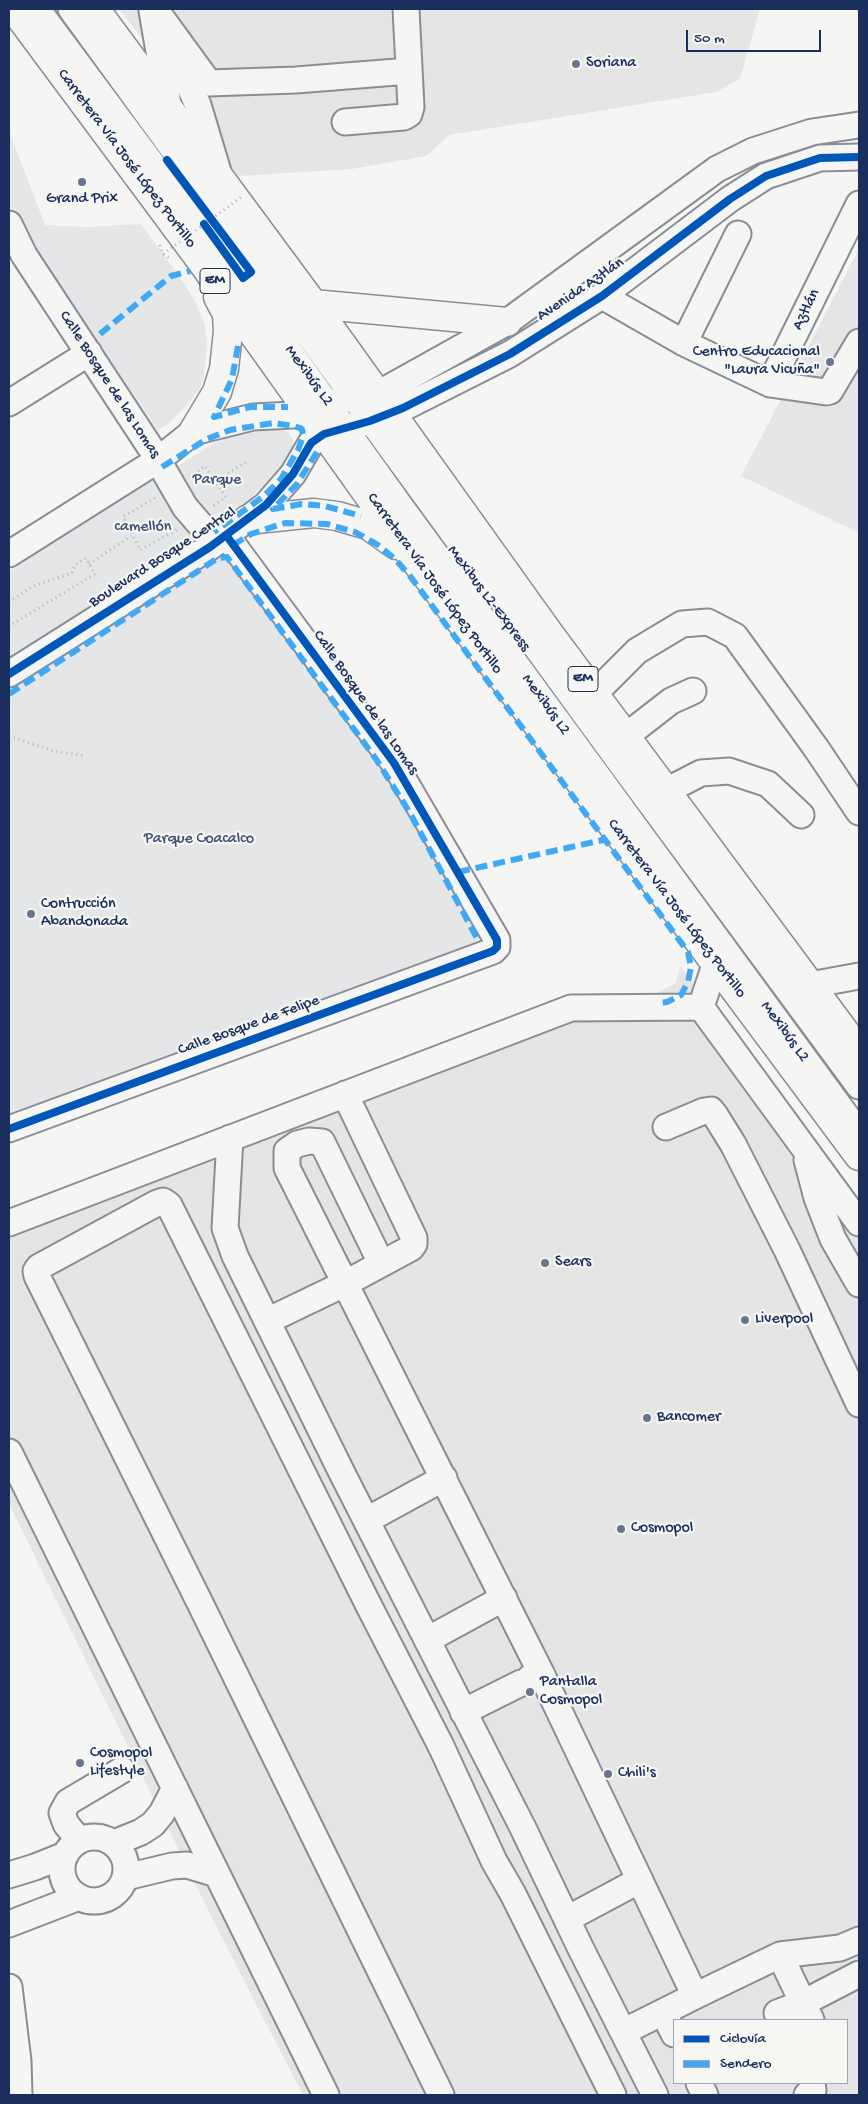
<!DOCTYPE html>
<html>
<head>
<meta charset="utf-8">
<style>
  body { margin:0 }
  #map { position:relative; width:868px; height:2104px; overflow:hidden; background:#f5f5f3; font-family:"Gochi Hand",sans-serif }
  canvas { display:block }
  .frame { position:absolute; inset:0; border:10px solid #1b2f5e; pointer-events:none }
  .legend { position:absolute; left:673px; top:2019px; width:175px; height:65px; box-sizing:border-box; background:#f6f6f2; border:1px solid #9ea6b7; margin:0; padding:6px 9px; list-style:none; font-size:15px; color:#1b2f5e }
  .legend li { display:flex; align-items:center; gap:10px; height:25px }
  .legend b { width:25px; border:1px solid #9ea6b7 }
  .scale { position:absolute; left:686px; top:30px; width:135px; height:22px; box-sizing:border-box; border:2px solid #1b2f5e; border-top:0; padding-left:6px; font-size:15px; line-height:18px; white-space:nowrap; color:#1b2f5e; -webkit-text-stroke:4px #f6f6f2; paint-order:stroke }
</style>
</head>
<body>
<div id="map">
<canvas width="868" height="2104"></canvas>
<div class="frame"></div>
<ul class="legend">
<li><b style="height:6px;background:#0057b8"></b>Ciclovía</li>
<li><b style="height:6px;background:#3fa9f5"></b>Sendero</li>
</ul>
<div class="scale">50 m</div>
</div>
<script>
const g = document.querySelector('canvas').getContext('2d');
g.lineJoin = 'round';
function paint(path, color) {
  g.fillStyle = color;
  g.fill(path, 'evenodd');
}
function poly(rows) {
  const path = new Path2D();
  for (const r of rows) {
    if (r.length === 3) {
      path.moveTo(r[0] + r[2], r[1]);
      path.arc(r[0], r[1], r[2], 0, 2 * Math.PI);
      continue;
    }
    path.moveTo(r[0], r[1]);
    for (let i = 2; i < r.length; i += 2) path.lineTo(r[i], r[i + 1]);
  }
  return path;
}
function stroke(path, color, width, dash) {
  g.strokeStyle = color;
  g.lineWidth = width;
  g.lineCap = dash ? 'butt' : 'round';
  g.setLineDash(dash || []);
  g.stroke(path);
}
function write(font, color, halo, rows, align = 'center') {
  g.font = font + ' "Gochi Hand",sans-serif';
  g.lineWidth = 4.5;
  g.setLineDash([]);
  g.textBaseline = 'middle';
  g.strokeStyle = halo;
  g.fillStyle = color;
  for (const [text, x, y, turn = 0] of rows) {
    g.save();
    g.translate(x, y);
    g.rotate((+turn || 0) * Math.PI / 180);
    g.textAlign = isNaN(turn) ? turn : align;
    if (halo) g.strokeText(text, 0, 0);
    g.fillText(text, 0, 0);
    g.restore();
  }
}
const built = poly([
  [119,9,760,9,740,79,716,92,449,135,426,156,352,169,238,176,162,77,159,60],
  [859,249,859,533,741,476],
  [680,966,767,1076,859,1201,859,2095,303,2095,218,1930,9,1504,9,1207,558,1004,657,993,676,983],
  [674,2020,847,2020,847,2083,674,2083]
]);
const green = poly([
  [9,131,45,225,86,227,141,224,186,286,198,307,204,322,207,340,204,378,199,390,184,408,169,423,158,430,34,249,10,206],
  [267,429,283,429,289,433,293,440,293,448,286,460,249,500,210,527,170,471,211,445,229,436],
  [156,471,198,540,15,658,9,658,9,572],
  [227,553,399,791,482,939,481,942,9,1114,9,690,219,555]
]);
const path = poly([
  [160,245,163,254,171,259],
  [190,477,205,466,226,497,212,507],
  [215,481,248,461],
  [155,498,123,517,140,550,178,529],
  [89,564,131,536],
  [9,602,33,586,72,573,75,565,86,558,95,574,9,626],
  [9,736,54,751,85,756]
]);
const minor = poly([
  [37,9,242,285,401,507,853,1125],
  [71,9,622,765,859,1086],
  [155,9,209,83,296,80,409,71],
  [152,11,169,110],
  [178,48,177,59,198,105,219,175],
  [345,122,404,117,409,114,411,107,406,9],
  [9,224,24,255,152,450,185,507,216,543],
  [602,296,684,343,770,384,826,392,830,391,859,342],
  [684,343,738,234],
  [770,384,859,204],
  [9,403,89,353],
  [9,554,158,460,193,432,253,417,293,415,306,409,387,389,507,322,717,169,753,151,812,132,859,125],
  [9,674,210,547,266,505,293,474,311,443,324,434,370,421,403,408,510,354,602,296,730,199,766,176,820,158,859,157],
  [594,694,637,651,682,624,708,622,735,636,816,748,859,812],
  [626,736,671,701,693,691],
  [666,791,701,773,729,771,768,784,801,815],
  [716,962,701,1007,859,1223],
  [810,985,859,976],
  [666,1127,704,1111,711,1110,715,1115,733,1144,787,1250,859,1404],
  [9,1129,493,951,497,947,497,940,394,763,226,535],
  [230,1138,225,1228,235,1256,341,1471,523,1828,581,1949,655,2095],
  [807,1160,817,1198,833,1239,859,1284],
  [9,1223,571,1008,701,1007],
  [381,1263,322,1142,309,1141,297,1144,287,1151,287,1168,541,1673,530,1678],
  [267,1321,346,1283,411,1248,414,1244,414,1238,345,1094],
  [9,1452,326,2095],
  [367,1520,444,1478],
  [427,1640,504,1598],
  [541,1673,695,1996,623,2032],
  [463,1712,521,1683],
  [94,1869,32],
  [79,1840,66,1824,62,1813,68,1802,122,1770],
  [114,1843,141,1832,153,1824,162,1813,175,1788],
  [9,1875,35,1867,65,1855],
  [126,1877,172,1866,187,1865,217,1874],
  [567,1919,640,1880],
  [9,1924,79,1897],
  [780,1955,811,2020],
  [9,1987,18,2061,19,2095],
  [695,1996,780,1955,840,1948,859,1940],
  [663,2012,674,2034],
  [781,2020,777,2013,803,2003,859,1974],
  [699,2083,705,2095],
  [441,2095,200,1603,37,1276,36,1271,39,1267,157,1203,163,1201,169,1205,368,1604,441,1746,494,1861,513,1894,613,2095],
  [807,2095,813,2090,812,2083]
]);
const major = poly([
  [14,9,202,262,412,556,859,1156],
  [95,9,313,304,548,632,859,1051],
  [313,304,507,322],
  [193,432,217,392,224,369,228,332,227,314,218,297],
  [247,520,314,513,337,516,368,525,396,545]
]);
const pathBridge = poly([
  [163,254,243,196]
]);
const quiet = poly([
  [100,334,171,276,190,271],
  [238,346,232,379,214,417,250,407,288,407],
  [317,452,297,484,273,509,302,504,325,506,361,516],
  [162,467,207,439,230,430,273,423,294,426,302,429,303,436,298,450,281,479,264,496,214,532],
  [233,545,251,534,285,523,327,524,355,532,378,545,396,560,410,576,688,952,691,967,688,982,681,995,667,1002,657,1003],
  [9,694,218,558,227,557,376,759,410,813,478,940],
  [458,872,603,840]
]);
const cycleway = poly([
  [167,160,251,272,243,278,204,224],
  [9,674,210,547,266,505,293,474,311,443,324,434,370,421,403,408,510,354,602,296,730,199,766,176,820,158,859,157],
  [9,1129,493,951,497,947,497,940,394,763,226,535]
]);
const markers = [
  [576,64,5,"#677492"],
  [82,182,5,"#677492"],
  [830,362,5,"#677492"],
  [31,914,5,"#677492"],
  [545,1263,5,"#677492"],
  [745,1320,5,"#677492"],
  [647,1418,5,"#677492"],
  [621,1529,5,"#677492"],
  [530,1692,5,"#677492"],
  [80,1763,5,"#677492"],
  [608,1774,5,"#677492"]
];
const shields = [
  [215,281,30],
  [583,679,30]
];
const shieldNames = [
  ["EM",215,281],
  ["EM",583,679]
];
const poiNames = [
  ["Soriana",586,64],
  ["Grand Prix",82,200,"center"],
  ["Centro Educacional",820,353,"right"],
  ["\"Laura Vicuña\"",820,371,"right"],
  ["Contrucción",41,905],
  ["Abandonada",41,923],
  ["Sears",555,1263],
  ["Liverpool",755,1320],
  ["Bancomer",657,1418],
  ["Cosmopol",631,1529],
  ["Pantalla",540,1683],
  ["Cosmopol",540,1701],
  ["Cosmopol",90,1754],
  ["Lifestyle",90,1772],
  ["Chili's",618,1774]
];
const streetNames = [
  ["Carretera Vía José López Portillo",126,159,53],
  ["Avenida Aztlán",581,290,-34],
  ["Aztlán",807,310,-64],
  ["Mexibús L2",308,376,54],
  ["Calle Bosque de las Lomas",109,385,57],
  ["Boulevard Bosque Central",163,558,-33],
  ["Carretera Vía José López Portillo",434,584,54],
  ["Mexibus L2-Express",488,599,53],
  ["Calle Bosque de las Lomas",365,703,55],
  ["Mexibús L2",545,705,54],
  ["Carretera Vía José López Portillo",676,909,53],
  ["Calle Bosque de Felipe",249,1026,-20],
  ["Mexibús L2",784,1032,54]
];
const parkNames = [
  ["Parque",217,481],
  ["camellón",143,528],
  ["Parque Coacalco",199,840]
];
paint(built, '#e5e5e6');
paint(green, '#e4e6e7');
stroke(minor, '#898d95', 29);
stroke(major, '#898d95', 31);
stroke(path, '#b2b4b9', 3, [1, 4]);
stroke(minor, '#f5f5f3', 25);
stroke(major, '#f5f5f3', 28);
stroke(pathBridge, '#b2b4b9', 3, [1, 4]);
stroke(quiet, '#3fa9f5', 6, [12, 6]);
stroke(cycleway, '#0057b8', 8);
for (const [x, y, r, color] of markers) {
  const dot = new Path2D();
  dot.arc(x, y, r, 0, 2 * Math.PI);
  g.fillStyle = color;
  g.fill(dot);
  stroke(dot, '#f6f6f2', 2);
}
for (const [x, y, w] of shields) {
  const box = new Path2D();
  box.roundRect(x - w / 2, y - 12.5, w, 25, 4);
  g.fillStyle = '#f6f6f2';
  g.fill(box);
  stroke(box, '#1b2f5e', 1);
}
write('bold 15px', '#1b2f5e', null, shieldNames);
write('16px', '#1b2f5e', '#f6f6f2', poiNames, 'left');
write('16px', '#1b2f5e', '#f6f6f2', streetNames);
write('16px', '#405177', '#f6f6f2', parkNames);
</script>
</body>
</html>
